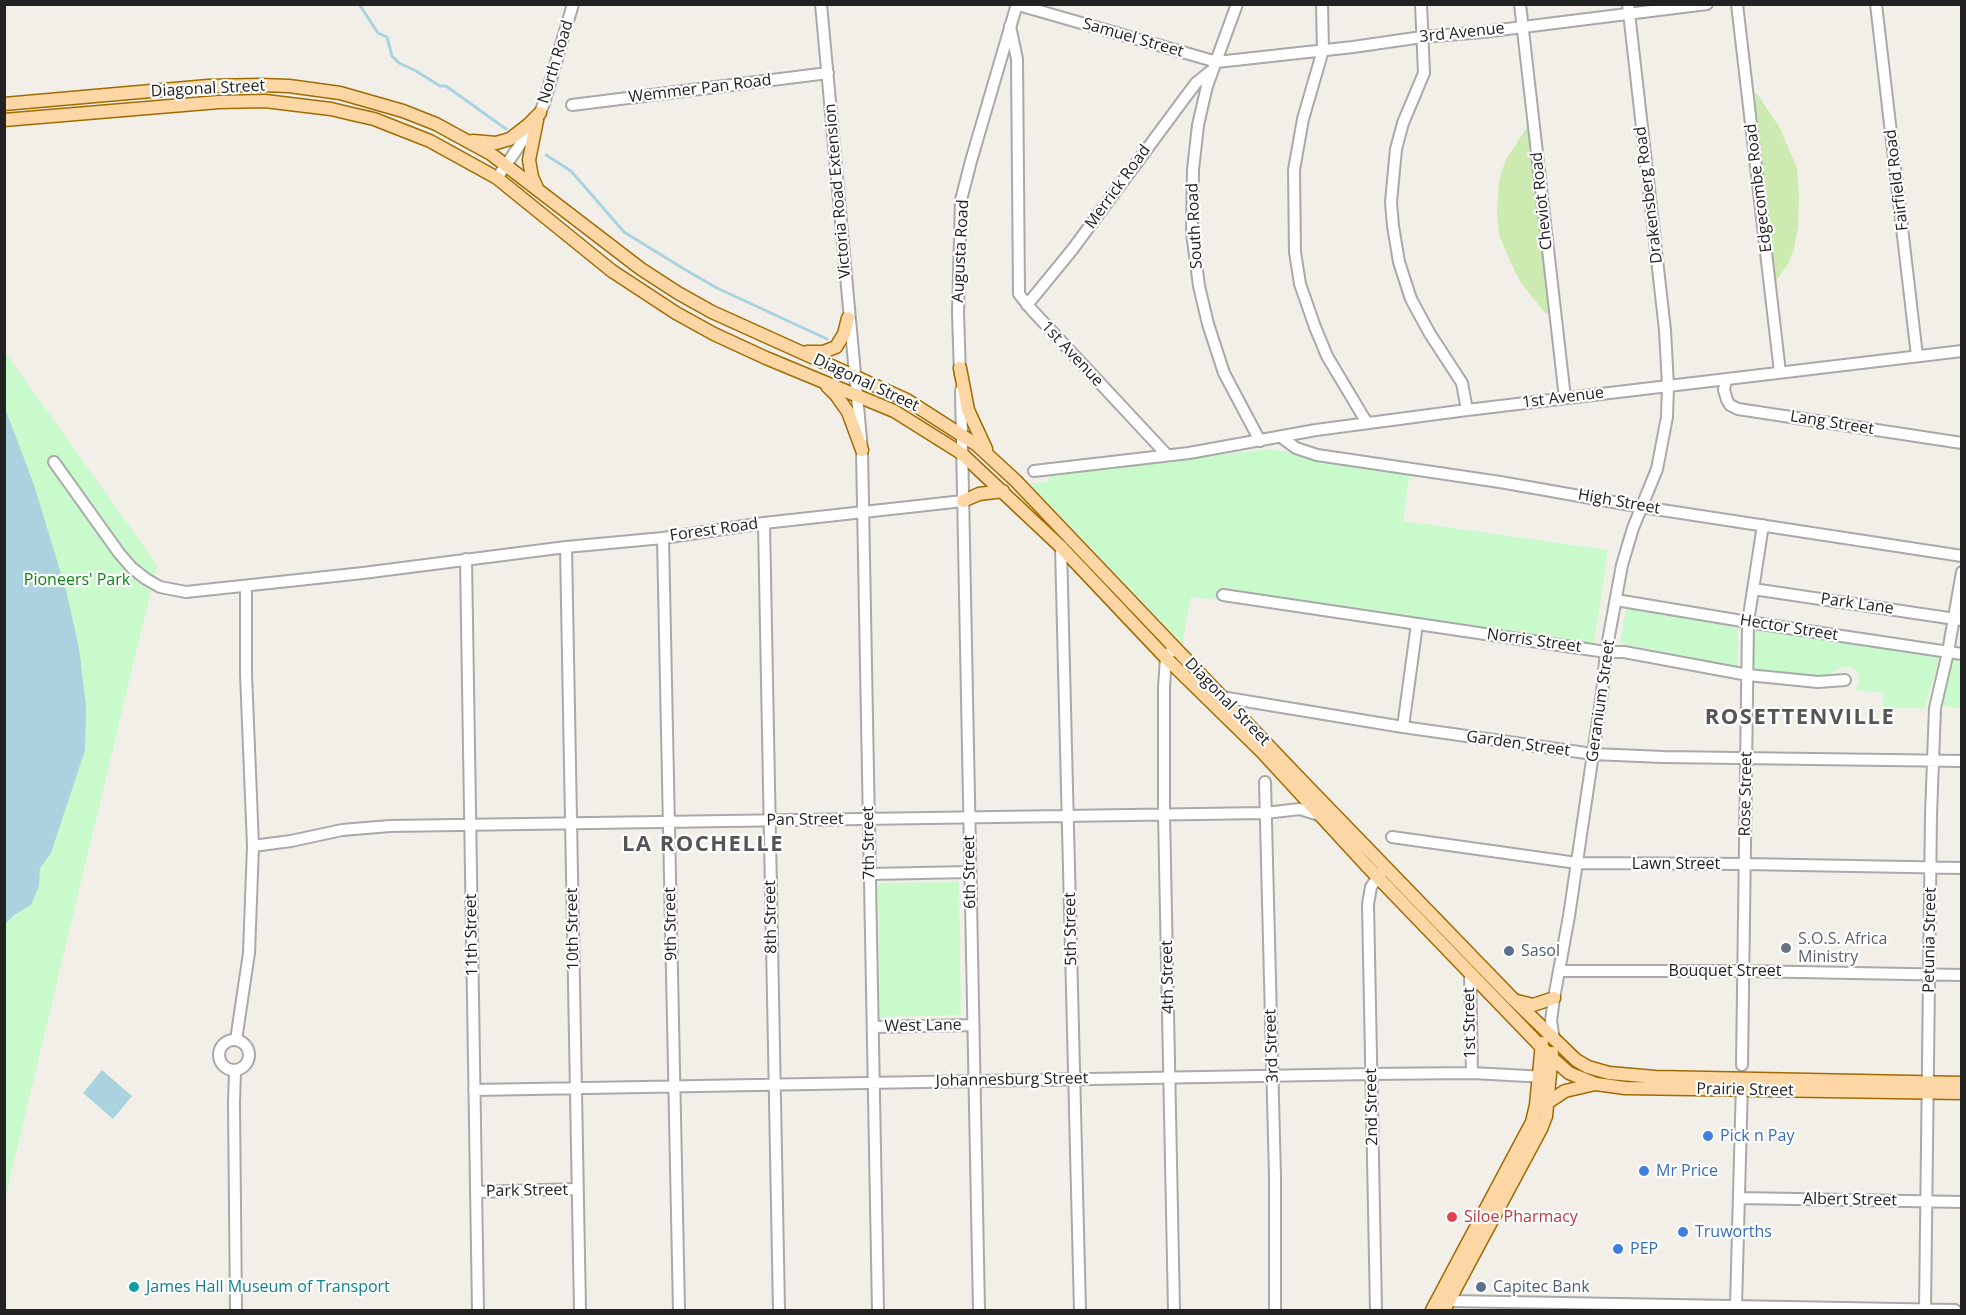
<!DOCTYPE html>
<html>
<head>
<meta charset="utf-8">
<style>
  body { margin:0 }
  #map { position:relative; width:1966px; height:1315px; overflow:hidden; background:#f2efe9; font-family:"Open Sans",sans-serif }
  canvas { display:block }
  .frame { position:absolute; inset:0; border:6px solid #222; pointer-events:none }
</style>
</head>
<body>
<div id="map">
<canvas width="1966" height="1315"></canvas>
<div class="frame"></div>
</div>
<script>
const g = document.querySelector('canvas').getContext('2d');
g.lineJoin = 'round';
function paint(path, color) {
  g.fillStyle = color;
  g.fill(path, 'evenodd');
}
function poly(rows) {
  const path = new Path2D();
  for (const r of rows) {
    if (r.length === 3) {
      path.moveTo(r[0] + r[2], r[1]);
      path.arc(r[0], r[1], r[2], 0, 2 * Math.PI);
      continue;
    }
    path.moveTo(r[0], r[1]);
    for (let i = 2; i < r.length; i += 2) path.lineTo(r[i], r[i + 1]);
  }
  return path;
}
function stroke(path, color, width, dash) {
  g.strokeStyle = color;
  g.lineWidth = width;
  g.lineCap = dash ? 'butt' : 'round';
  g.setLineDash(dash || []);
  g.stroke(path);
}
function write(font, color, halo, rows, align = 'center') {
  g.font = font + ' "Open Sans",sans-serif';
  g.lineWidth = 4.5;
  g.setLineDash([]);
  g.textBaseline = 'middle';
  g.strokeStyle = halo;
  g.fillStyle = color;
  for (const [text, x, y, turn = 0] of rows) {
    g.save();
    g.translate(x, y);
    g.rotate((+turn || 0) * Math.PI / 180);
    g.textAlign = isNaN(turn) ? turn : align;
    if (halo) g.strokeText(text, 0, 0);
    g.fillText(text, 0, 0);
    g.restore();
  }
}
const grass = poly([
  [1751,91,1758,95,1780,128,1797,168,1799,193,1798,227,1794,249,1788,264,1775,282],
  [1529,124,1551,313,1546,314,1521,283,1511,263,1499,235,1497,211,1499,181,1505,161]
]);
const park = poly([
  [5,352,157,565,5,1199],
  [1269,449,1410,473,1403,521,1608,550,1594,644,1222,588,1218,600,1191,597,1182,643,1029,483,1047,482,1051,474],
  [1627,605,1738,624,1738,667,1620,643],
  [1753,626,1940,654,1925,708,1882,708,1884,693,1854,690,1858,685,1859,678,1857,671,1852,667,1842,667,1827,675,1807,677,1754,670],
  [1953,655,1961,657,1961,708,1941,706],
  [959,882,961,1015,880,1017,878,883]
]);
const water = poly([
  [5,408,34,485,66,590,79,648,86,706,85,750,51,853,40,868,39,886,31,905,14,915,5,924],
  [102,1070,132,1096,113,1119,83,1093]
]);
const stream = poly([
  [359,4,378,33,387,37,392,56,399,63,416,71,440,86,446,86,506,129],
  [546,155,571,171,624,232,684,269,717,288,827,339]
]);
const minor = poly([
  [821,4,862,450,878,1310],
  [1015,4,1217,62,1353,47,1422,37,1483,32,1707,4],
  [1237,4,1207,86,1198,125,1193,170,1192,232,1199,286,1208,324,1224,373,1260,441],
  [1322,4,1323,50,1303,119,1294,170,1295,252,1300,284,1315,327,1327,356,1367,423],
  [1421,4,1424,73,1403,123,1396,149,1391,202,1393,226,1399,262,1411,299,1430,334,1462,383,1467,410],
  [1520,4,1565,398],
  [1737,4,1780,372],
  [1876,4,1917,356],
  [1010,26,1017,59,1019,294,1031,309,1167,455],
  [572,105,828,73],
  [497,178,537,120,544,103,573,4],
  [1027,305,1072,250,1184,99,1196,83,1211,71],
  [960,374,958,313,961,200,971,161,1017,4],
  [1726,379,1724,390,1727,400,1730,405,1738,409,1962,443],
  [961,390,979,1310],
  [1281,437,1296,448,1317,455,1500,482,1642,507,1962,556],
  [54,462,119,553,132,568,146,579,160,587,186,592,363,573,566,547,663,538,764,523,963,501],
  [1034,471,1189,453,1316,430,1467,410,1962,351],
  [764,523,779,1310],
  [663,538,679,1310],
  [566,547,580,1310],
  [1061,547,1080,1310],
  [466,559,478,1310],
  [1753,589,1962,620],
  [1223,595,1606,652,1624,652,1748,675,1818,682,1845,680],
  [1616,600,1748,622,1962,654],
  [1174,647,1166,658,1164,687,1164,814,1174,1310],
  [1221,697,1403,727,1593,754,1663,757,1962,761],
  [1403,727,1417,624],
  [1265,782,1275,1177,1275,1310],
  [1392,837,1577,863,1745,864,1962,868],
  [253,846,291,841,342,830,390,826,1265,813,1300,809,1319,815],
  [870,874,970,872],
  [1559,971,1744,971,1962,975],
  [1470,972,1472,1073],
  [873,1027,973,1025],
  [234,1055,15],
  [236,1040,249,953,253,846,246,674,246,587],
  [1554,1040,1551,1021,1554,998,1569,916,1602,693,1606,652,1622,565,1633,528,1657,469,1667,417,1668,386,1665,330,1628,4],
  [1742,1065,1748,622,1763,525],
  [235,1071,234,1103,236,1310],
  [474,1090,1371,1074,1472,1073,1546,1077],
  [476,1192,578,1189],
  [1739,1198,1962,1202],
  [1449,1301,1955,1310],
  [1736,1306,1742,1083],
  [1376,1310,1368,904,1371,887,1382,871],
  [1925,1310,1931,814,1935,708,1948,652,1962,572]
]);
const major = poly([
  [4,104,208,86,260,85,289,86,340,93,403,111,436,124,491,154,641,269,678,293,712,312,907,400,977,445,1016,481,1301,780,1513,999,1576,1060,1588,1067,1609,1073,1655,1077,1962,1083],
  [4,120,219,102,265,101,331,109,352,114,374,119,430,141,497,178,612,271,676,313,714,334,766,358,894,411,961,453,1061,547,1166,658,1262,752,1366,865,1552,1058,1569,1073,1596,1084,1625,1088,1962,1093],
  [537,120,529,160,532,177,537,188],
  [473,141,496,143,510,139,528,125,540,113],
  [807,352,823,352,836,347,844,334,848,318],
  [960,368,968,410,986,449],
  [827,386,836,395,848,412,862,450],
  [963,501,979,494,1003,491],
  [1517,1001,1533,1005,1554,998],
  [1547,1103,1565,1091,1595,1084],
  [1432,1310,1532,1122,1536,1105,1542,1043],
  [1444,1310,1541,1129,1546,1116,1552,1053]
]);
const markers = [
  [1786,948,6,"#6b7280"],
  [1509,951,6,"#5c6f8a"],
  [1708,1136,6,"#3f7fe0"],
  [1644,1171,6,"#3f7fe0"],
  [1452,1217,6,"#e0444e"],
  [1683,1232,6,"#3f7fe0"],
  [1618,1249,6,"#3f7fe0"],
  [134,1287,6,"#0f9aa8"],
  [1481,1287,6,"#5c6f8a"]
];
const streetNames = [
  ["3rd Avenue",1462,33,-6],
  ["Samuel Street",1133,38,16],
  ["North Road",556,62,-73],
  ["Diagonal Street",208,89,-3],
  ["Wemmer Pan Road",700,89,-7],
  ["Fairfield Road",1897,180,-97],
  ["Merrick Road",1118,187,-54],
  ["Edgecombe Road",1759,188,-97],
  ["Victoria Road Extension",838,191,-95],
  ["Drakensberg Road",1649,195,-97],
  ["Cheviot Road",1542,201,-96],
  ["South Road",1195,226,-93],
  ["Augusta Road",961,251,-87],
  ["1st Avenue",1072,354,47],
  ["Diagonal Street",866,383,25],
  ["1st Avenue",1563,398,-7],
  ["Lang Street",1832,423,9],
  ["High Street",1619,502,10],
  ["Forest Road",714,530,-8],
  ["Park Lane",1857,604,8],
  ["Hector Street",1789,628,9],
  ["Norris Street",1534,641,8],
  ["Geranium Street",1601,701,-82],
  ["Diagonal Street",1227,702,46],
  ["Garden Street",1518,744,8],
  ["Rose Street",1746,794,-89],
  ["Pan Street",805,820,-1],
  ["7th Street",869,843,-91],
  ["Lawn Street",1676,864],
  ["6th Street",970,872,-91],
  ["8th Street",771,917,-91],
  ["9th Street",671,924,-91],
  ["10th Street",573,929,-91],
  ["5th Street",1071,929,-91],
  ["11th Street",472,935,-91],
  ["Petunia Street",1930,940,-89],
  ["Bouquet Street",1725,971],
  ["4th Street",1168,977,-91],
  ["1st Street",1470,1023,-91],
  ["West Lane",923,1026,-1],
  ["3rd Street",1272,1046,-92],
  ["Johannesburg Street",1012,1080,-1],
  ["Prairie Street",1745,1090,1],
  ["2nd Street",1372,1107,-91],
  ["Park Street",527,1191,-1],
  ["Albert Street",1850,1200,1]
];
const parkNames = [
  ["Pioneers' Park",77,580]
];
const worshipNames = [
  ["S.O.S. Africa",1798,939],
  ["Ministry",1798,957]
];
const serviceNames = [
  ["Sasol",1521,951],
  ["Capitec Bank",1493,1287]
];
const shopNames = [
  ["Pick n Pay",1720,1136],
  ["Mr Price",1656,1171],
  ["Truworths",1695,1232],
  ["PEP",1630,1249]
];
const healthNames = [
  ["Siloe Pharmacy",1464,1217]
];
const cultureNames = [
  ["James Hall Museum of Transport",146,1287]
];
const districtNames = [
  ["ROSETTENVILLE",1800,718],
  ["LA ROCHELLE",703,845]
];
paint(grass, '#cdebb0');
paint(park, '#c8facc');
paint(water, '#aad3df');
stroke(stream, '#aad3df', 3);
stroke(minor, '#a9a9a9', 14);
stroke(major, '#a06b00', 15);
stroke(minor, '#fff', 10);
stroke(major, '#fcd6a4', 12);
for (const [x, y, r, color] of markers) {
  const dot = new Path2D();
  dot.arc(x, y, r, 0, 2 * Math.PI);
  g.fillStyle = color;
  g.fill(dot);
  stroke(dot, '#fff', 2);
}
write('16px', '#222', '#fff', streetNames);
write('16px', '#0c8416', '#fff', parkNames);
write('16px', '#5b616d', '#fff', worshipNames, 'left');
write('16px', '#4e5e75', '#fff', serviceNames, 'left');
write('16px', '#366cbe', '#fff', shopNames, 'left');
write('16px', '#be3a42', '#fff', healthNames, 'left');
write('16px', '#0d838f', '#fff', cultureNames, 'left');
g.letterSpacing = '1.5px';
write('bold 22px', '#555', '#fff', districtNames);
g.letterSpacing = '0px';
</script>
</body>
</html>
